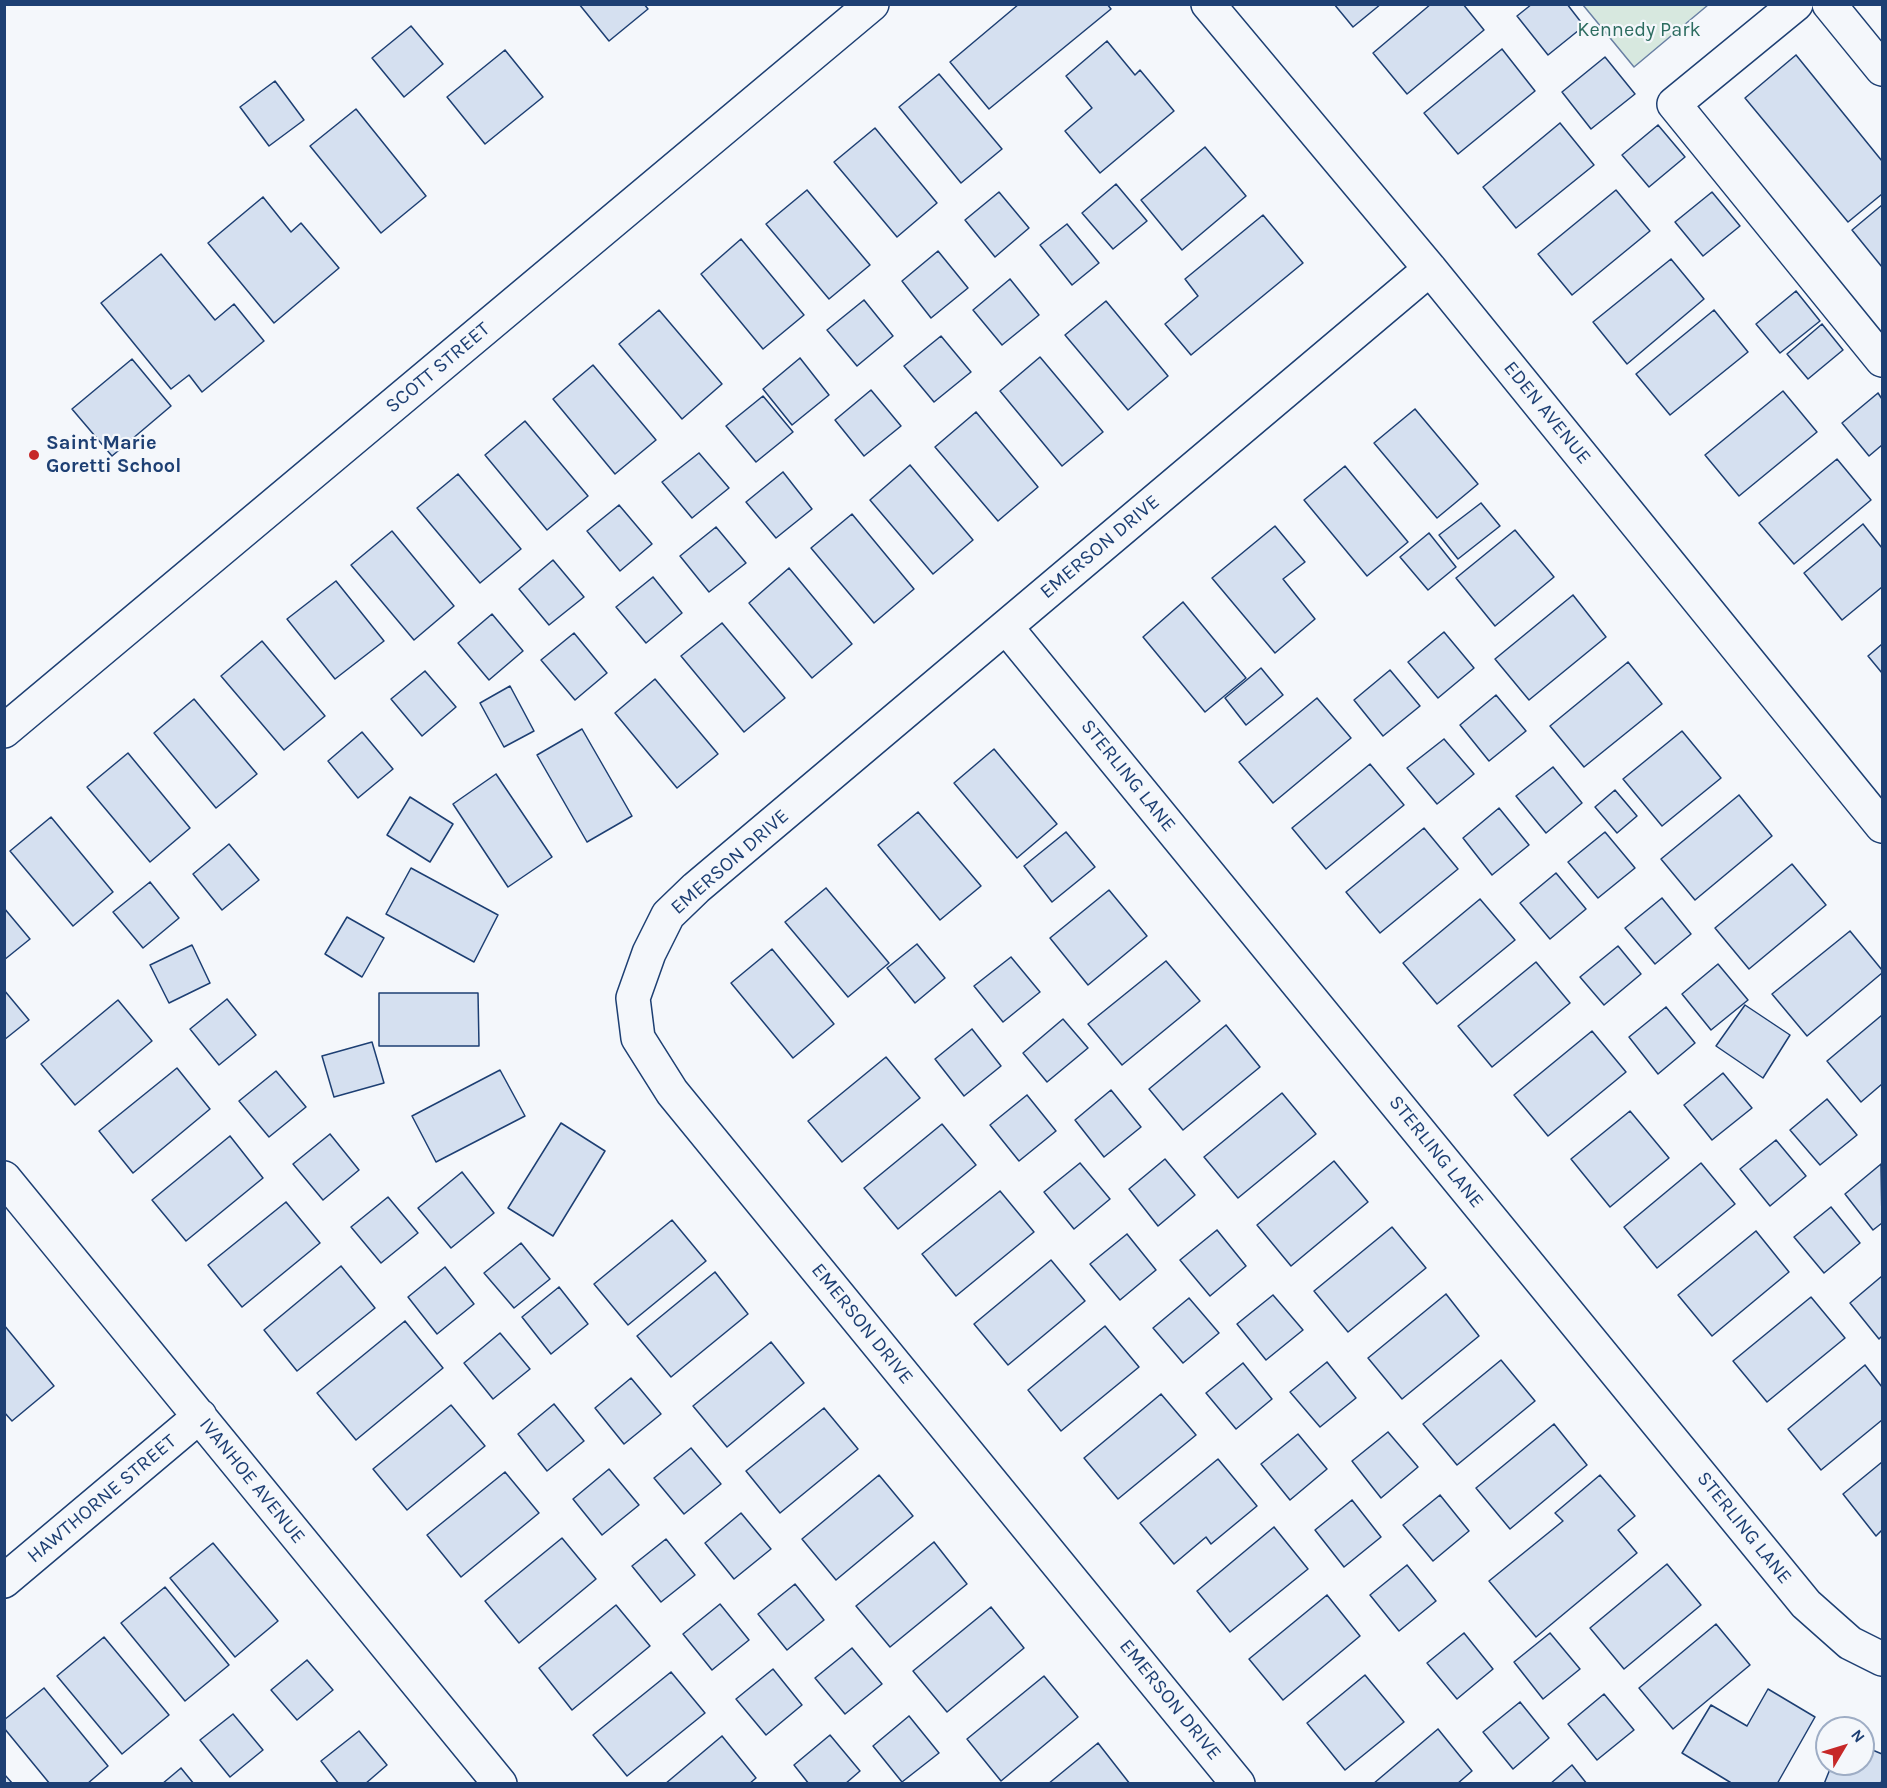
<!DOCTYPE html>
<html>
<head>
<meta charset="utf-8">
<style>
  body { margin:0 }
  #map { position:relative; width:1887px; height:1788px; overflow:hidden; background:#f4f7fb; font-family:Karla,sans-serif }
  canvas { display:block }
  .frame { position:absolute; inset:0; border:6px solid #1d3f73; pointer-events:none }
  .north { position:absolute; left:1815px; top:1716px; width:60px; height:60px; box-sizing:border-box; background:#f4f7fb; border:2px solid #9eadc5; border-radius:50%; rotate:52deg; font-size:16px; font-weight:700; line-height:24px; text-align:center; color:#1d3f73 }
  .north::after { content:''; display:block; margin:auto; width:21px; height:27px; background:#c62828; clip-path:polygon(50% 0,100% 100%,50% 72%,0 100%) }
</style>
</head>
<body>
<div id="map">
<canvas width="1887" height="1788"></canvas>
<div class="frame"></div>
<div class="north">N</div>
</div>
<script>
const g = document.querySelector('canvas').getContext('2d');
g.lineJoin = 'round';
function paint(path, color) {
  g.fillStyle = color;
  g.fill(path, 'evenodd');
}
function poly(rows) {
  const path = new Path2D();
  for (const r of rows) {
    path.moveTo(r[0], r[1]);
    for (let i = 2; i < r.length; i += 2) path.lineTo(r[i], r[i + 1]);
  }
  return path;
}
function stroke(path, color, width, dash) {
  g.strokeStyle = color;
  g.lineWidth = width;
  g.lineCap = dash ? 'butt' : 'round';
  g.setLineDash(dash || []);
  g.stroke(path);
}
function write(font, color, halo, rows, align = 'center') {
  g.font = font + ' Karla,sans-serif';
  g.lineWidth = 4.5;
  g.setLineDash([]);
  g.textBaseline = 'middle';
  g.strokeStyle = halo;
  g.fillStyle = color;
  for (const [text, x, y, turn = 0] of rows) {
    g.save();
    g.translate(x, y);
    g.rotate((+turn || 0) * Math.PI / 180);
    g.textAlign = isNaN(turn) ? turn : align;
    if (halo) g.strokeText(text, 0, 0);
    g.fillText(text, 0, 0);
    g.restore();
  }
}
const green = poly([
  [1583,5,1708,5,1634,67,1583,5]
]);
const building = poly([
  [579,4,644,4,648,9,609,41,579,4],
  [1019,4,1107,4,1111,9,989,109,950,62,1019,4],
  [1334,4,1381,4,1353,27,1334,4],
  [1431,4,1463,4,1484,30,1407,94,1373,53,1431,4],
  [1532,4,1567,4,1584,26,1548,55,1517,16,1532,4],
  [411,26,443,64,404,97,372,58,411,26],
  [1107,41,1135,75,1140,70,1174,111,1100,173,1065,131,1092,108,1066,76,1107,41],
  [1502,49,1535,91,1458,154,1424,113,1502,49],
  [505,50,543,97,485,144,447,97,505,50],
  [1796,55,1882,161,1882,194,1848,222,1745,98,1796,55],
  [1605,57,1635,94,1591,129,1562,92,1605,57],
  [939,74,1002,149,961,183,899,107,939,74],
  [275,81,304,120,269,146,240,107,275,81],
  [356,109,426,196,381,233,310,146,356,109],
  [1560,123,1594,165,1516,228,1483,187,1560,123],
  [1658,125,1685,157,1649,187,1622,155,1658,125],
  [875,128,937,203,897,237,834,162,875,128],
  [1205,147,1246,196,1182,250,1141,200,1205,147],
  [1116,184,1147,221,1113,249,1082,213,1116,184],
  [807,190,870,265,829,299,766,224,807,190],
  [1616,190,1650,231,1572,295,1538,254,1616,190],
  [999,192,1029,228,995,257,965,220,999,192],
  [1712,192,1740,226,1703,256,1675,222,1712,192],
  [263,197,291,232,301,223,339,268,274,323,208,243,263,197],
  [1882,205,1882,267,1852,230,1882,205],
  [1263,215,1303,263,1191,355,1165,324,1198,296,1185,279,1263,215],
  [1067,224,1099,263,1072,285,1040,245,1067,224],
  [741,239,804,315,763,349,701,274,741,239],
  [938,251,968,288,931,318,902,281,938,251],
  [161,254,215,320,234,304,264,341,202,392,189,375,171,389,101,303,161,254],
  [1671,259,1704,299,1627,364,1593,322,1671,259],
  [1010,279,1039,315,1002,345,973,310,1010,279],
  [1796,291,1820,321,1780,353,1756,324,1796,291],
  [864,300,893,336,857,366,827,330,864,300],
  [1106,301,1168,376,1128,410,1065,335,1106,301],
  [659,310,722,384,682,419,619,344,659,310],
  [1714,310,1748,352,1670,415,1636,374,1714,310],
  [1822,324,1843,350,1808,379,1787,354,1822,324],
  [941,336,971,372,934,402,904,366,941,336],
  [1040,357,1103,432,1062,466,1000,391,1040,357],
  [800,358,829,395,792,425,763,389,800,358],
  [132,359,171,406,112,456,72,409,132,359],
  [593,365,656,440,615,474,553,399,593,365],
  [871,390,901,426,864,456,835,420,871,390],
  [1783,391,1817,432,1739,496,1705,455,1783,391],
  [1878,393,1882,399,1882,445,1869,456,1842,423,1878,393],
  [763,396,793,432,756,462,726,426,763,396],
  [1415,409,1478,484,1437,518,1374,443,1415,409],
  [976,412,1038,487,998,521,935,447,976,412],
  [525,421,588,496,547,530,485,455,525,421],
  [699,453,729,488,692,518,662,482,699,453],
  [1837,459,1871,500,1794,564,1759,523,1837,459],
  [910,465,973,540,933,574,870,500,910,465],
  [1345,466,1408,542,1367,576,1304,500,1345,466],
  [783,472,812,509,776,538,746,502,783,472],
  [458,474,521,549,480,583,417,508,458,474],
  [1481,503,1500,526,1458,559,1439,535,1481,503],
  [619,505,652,544,620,571,587,531,619,505],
  [852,514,914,589,874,623,811,548,852,514],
  [1863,524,1882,548,1882,587,1842,620,1804,573,1863,524],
  [1275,526,1305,562,1283,579,1315,619,1275,653,1212,578,1275,526],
  [716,527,746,563,709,592,680,556,716,527],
  [1515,530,1554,577,1495,626,1456,578,1515,530],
  [392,531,454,606,414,640,351,565,392,531],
  [1429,533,1456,567,1428,590,1400,557,1429,533],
  [553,560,584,597,549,625,519,589,553,560],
  [789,568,852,644,812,678,749,603,789,568],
  [653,577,682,613,646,643,616,607,653,577],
  [336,581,384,641,335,679,287,619,336,581],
  [1573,595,1606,637,1529,700,1495,659,1573,595],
  [1183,602,1246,678,1205,712,1143,637,1183,602],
  [492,614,523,651,489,680,458,643,492,614],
  [722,623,785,698,744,732,681,656,722,623],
  [1444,632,1474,668,1438,698,1408,662,1444,632],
  [574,633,607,673,575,700,541,660,574,633],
  [262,641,325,716,284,750,221,676,262,641],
  [1882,644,1882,673,1868,656,1882,644],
  [1628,662,1662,704,1584,767,1550,726,1628,662],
  [1261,668,1283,695,1246,725,1225,698,1261,668],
  [1390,670,1420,706,1383,736,1354,700,1390,670],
  [425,671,456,707,422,736,391,699,425,671],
  [655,679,718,754,677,788,615,713,655,679],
  [510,686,534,731,504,747,480,703,510,686],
  [1496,695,1526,731,1489,761,1460,725,1496,695],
  [1317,698,1351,738,1273,803,1239,762,1317,698],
  [194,699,257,774,216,808,154,733,194,699],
  [582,729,632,816,587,842,537,755,582,729],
  [1682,731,1721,778,1662,826,1623,779,1682,731],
  [362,732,393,769,358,798,328,761,362,732],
  [1444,739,1474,774,1437,804,1407,768,1444,739],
  [994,749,1057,824,1017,858,954,783,994,749],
  [128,753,190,828,150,862,87,787,128,753],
  [1370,764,1404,805,1326,869,1292,828,1370,764],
  [1553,767,1582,803,1546,833,1516,796,1553,767],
  [496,774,552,857,508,887,453,804,496,774],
  [1615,790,1637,816,1617,833,1595,807,1615,790],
  [1739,795,1772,836,1695,900,1661,859,1739,795],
  [410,797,453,824,430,862,387,835,410,797],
  [1499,808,1529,845,1492,875,1463,838,1499,808],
  [918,812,981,886,940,920,878,845,918,812],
  [51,817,113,892,73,926,10,851,51,817],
  [1424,828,1458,869,1380,933,1346,892,1424,828],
  [1066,832,1095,867,1052,902,1024,866,1066,832],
  [1605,832,1635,868,1598,898,1568,862,1605,832],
  [229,844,259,880,222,910,193,874,229,844],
  [1792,864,1826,905,1749,969,1715,928,1792,864],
  [411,868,498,915,474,962,386,914,411,868],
  [1556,873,1586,909,1550,939,1520,903,1556,873],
  [150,882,179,918,143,948,113,912,150,882],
  [826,888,889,963,848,997,785,922,826,888],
  [1109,890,1147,936,1088,985,1050,938,1109,890],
  [1662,898,1691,934,1655,964,1625,928,1662,898],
  [1480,899,1515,940,1437,1004,1403,963,1480,899],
  [4,908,30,939,4,960,4,908],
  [347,917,384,938,362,977,325,954,347,917],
  [1850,931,1882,970,1882,973,1807,1036,1772,994,1850,931],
  [917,944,945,978,915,1003,887,968,917,944],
  [192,945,210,983,169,1003,150,965,192,945],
  [1618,946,1641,974,1604,1005,1580,977,1618,946],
  [772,949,834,1024,793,1058,731,983,772,949],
  [1011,957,1040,992,1003,1022,974,986,1011,957],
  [1166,961,1200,1001,1122,1065,1088,1024,1166,961],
  [1536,962,1570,1003,1492,1067,1458,1026,1536,962],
  [1718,964,1748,1000,1711,1030,1682,994,1718,964],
  [4,990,29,1020,4,1040,4,990],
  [379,993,478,993,479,1046,379,1046,379,993],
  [227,999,256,1035,219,1065,190,1029,227,999],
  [118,1000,152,1041,75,1105,41,1064,118,1000],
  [1745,1005,1790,1035,1763,1078,1716,1046,1745,1005],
  [1666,1007,1695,1043,1658,1074,1629,1037,1666,1007],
  [1882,1015,1882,1084,1861,1102,1827,1061,1882,1015],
  [1063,1019,1088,1048,1047,1082,1023,1053,1063,1019],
  [1226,1025,1260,1067,1183,1130,1149,1089,1226,1025],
  [972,1029,1001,1066,964,1096,935,1059,972,1029],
  [1592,1031,1626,1072,1548,1136,1514,1095,1592,1031],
  [372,1042,384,1083,334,1097,322,1056,372,1042],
  [886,1057,920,1098,842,1162,808,1121,886,1057],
  [177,1068,210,1109,133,1173,99,1131,177,1068],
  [500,1070,525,1116,436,1162,412,1116,500,1070],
  [276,1071,306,1107,269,1137,239,1101,276,1071],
  [1723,1073,1752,1108,1712,1140,1684,1105,1723,1073],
  [1111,1090,1141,1127,1104,1157,1075,1120,1111,1090],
  [1282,1093,1316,1134,1238,1198,1204,1157,1282,1093],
  [1027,1095,1056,1131,1019,1161,990,1125,1027,1095],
  [1827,1099,1857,1135,1820,1165,1790,1130,1827,1099],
  [1630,1111,1669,1158,1610,1207,1571,1159,1630,1111],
  [561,1123,605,1151,553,1236,508,1208,561,1123],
  [942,1124,976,1165,898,1229,864,1188,942,1124],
  [330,1134,359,1170,323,1200,293,1164,330,1134],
  [230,1136,263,1178,186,1241,152,1200,230,1136],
  [1776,1140,1806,1176,1770,1206,1740,1169,1776,1140],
  [1165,1159,1195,1195,1158,1226,1129,1189,1165,1159],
  [1334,1161,1368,1202,1291,1266,1257,1225,1334,1161],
  [1080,1163,1110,1199,1074,1229,1044,1192,1080,1163],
  [1701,1163,1735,1204,1657,1268,1624,1227,1701,1163],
  [1881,1164,1882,1223,1873,1230,1845,1194,1881,1164],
  [462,1172,494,1213,451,1248,418,1208,462,1172],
  [1000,1191,1034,1232,956,1296,922,1254,1000,1191],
  [388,1197,418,1233,381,1263,351,1227,388,1197],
  [286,1202,320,1243,242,1307,208,1265,286,1202],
  [1831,1207,1860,1243,1824,1273,1794,1237,1831,1207],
  [672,1220,706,1261,628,1325,594,1284,672,1220],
  [1392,1227,1426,1268,1348,1332,1314,1291,1392,1227],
  [1217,1230,1246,1266,1210,1296,1180,1260,1217,1230],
  [1756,1231,1789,1272,1712,1336,1678,1295,1756,1231],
  [1127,1234,1156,1270,1120,1300,1090,1264,1127,1234],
  [521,1243,550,1279,514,1308,484,1273,521,1243],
  [1051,1260,1085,1301,1008,1365,974,1324,1051,1260],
  [341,1266,375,1308,297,1371,264,1330,341,1266],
  [445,1267,474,1304,437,1334,408,1297,445,1267],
  [715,1272,748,1314,671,1377,637,1336,715,1272],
  [1882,1276,1882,1336,1879,1339,1850,1303,1882,1276],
  [559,1287,588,1324,551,1354,522,1317,559,1287],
  [1446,1294,1479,1336,1402,1399,1368,1358,1446,1294],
  [1273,1295,1303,1330,1266,1360,1237,1324,1273,1295],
  [1811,1297,1845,1338,1767,1402,1733,1361,1811,1297],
  [1189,1298,1219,1333,1183,1363,1153,1328,1189,1298],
  [405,1321,443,1368,356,1440,317,1393,405,1321],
  [4,1325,54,1386,12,1421,4,1412,4,1325],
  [1105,1326,1139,1367,1061,1431,1028,1390,1105,1326],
  [500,1333,530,1369,493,1399,464,1363,500,1333],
  [771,1342,804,1383,727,1447,693,1406,771,1342],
  [1501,1360,1535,1401,1457,1465,1423,1424,1501,1360],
  [1327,1362,1356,1398,1320,1427,1290,1392,1327,1362],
  [1243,1363,1272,1399,1236,1429,1206,1393,1243,1363],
  [1865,1365,1882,1387,1882,1420,1821,1470,1788,1429,1865,1365],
  [631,1378,661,1414,624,1444,595,1408,631,1378],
  [1161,1394,1196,1435,1118,1499,1084,1458,1161,1394],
  [554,1404,584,1441,547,1471,518,1434,554,1404],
  [451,1405,485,1446,407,1510,373,1469,451,1405],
  [824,1408,858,1449,780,1513,746,1471,824,1408],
  [1554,1424,1587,1465,1510,1529,1476,1488,1554,1424],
  [1388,1432,1418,1467,1381,1498,1352,1461,1388,1432],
  [1298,1434,1327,1469,1290,1500,1261,1464,1298,1434],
  [691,1448,721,1484,684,1514,654,1478,691,1448],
  [1218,1459,1257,1506,1211,1544,1206,1537,1174,1564,1140,1523,1218,1459],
  [1882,1462,1882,1530,1876,1536,1843,1494,1882,1462],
  [609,1469,639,1505,602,1535,573,1499,609,1469],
  [505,1472,539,1513,461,1577,427,1535,505,1472],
  [879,1475,913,1516,836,1580,802,1539,879,1475],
  [1600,1475,1635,1516,1618,1530,1637,1553,1536,1637,1489,1581,1563,1521,1555,1513,1600,1475],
  [1440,1495,1469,1531,1433,1561,1403,1525,1440,1495],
  [1352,1500,1381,1537,1344,1567,1315,1530,1352,1500],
  [741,1513,771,1549,734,1579,705,1543,741,1513],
  [1274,1527,1308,1569,1230,1632,1197,1591,1274,1527],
  [562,1538,596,1579,519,1643,485,1601,562,1538],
  [666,1539,695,1575,661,1602,632,1566,666,1539],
  [934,1542,967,1584,890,1647,856,1606,934,1542],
  [213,1543,278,1621,235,1657,170,1578,213,1543],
  [1667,1564,1701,1605,1624,1669,1590,1628,1667,1564],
  [1407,1565,1436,1601,1399,1631,1370,1595,1407,1565],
  [795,1584,824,1620,787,1650,758,1614,795,1584],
  [165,1587,229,1665,185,1701,121,1623,165,1587],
  [1327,1595,1360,1636,1283,1700,1249,1659,1327,1595],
  [720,1604,749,1640,712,1670,683,1634,720,1604],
  [616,1605,650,1646,572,1710,539,1668,616,1605],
  [991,1607,1024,1648,947,1712,913,1671,991,1607],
  [1716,1624,1750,1665,1673,1729,1639,1688,1716,1624],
  [1464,1633,1493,1669,1457,1699,1427,1663,1464,1633],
  [1550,1633,1580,1669,1543,1699,1514,1662,1550,1633],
  [104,1637,169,1715,122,1754,57,1676,104,1637],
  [852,1648,882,1684,845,1714,815,1678,852,1648],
  [307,1660,333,1690,297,1720,271,1690,307,1660],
  [773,1669,802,1705,766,1735,736,1699,773,1669],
  [671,1672,705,1713,627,1776,593,1735,671,1672],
  [1365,1675,1404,1722,1345,1770,1307,1723,1365,1675],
  [1044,1676,1078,1717,1001,1781,967,1739,1044,1676],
  [44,1688,108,1766,87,1784,50,1784,4,1728,4,1720,44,1688],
  [1768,1689,1815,1717,1777,1784,1733,1784,1682,1753,1711,1705,1747,1726,1768,1689],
  [1604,1694,1634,1730,1597,1760,1568,1724,1604,1694],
  [1520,1702,1549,1738,1513,1769,1483,1732,1520,1702],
  [233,1714,263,1750,230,1777,200,1740,233,1714],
  [909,1716,939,1753,902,1782,873,1746,909,1716],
  [1438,1729,1472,1771,1457,1784,1373,1784,1438,1729],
  [359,1731,387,1765,365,1784,339,1784,321,1761,359,1731],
  [830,1735,860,1771,845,1784,809,1784,794,1765,830,1735],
  [722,1736,756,1778,749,1784,665,1784,722,1736],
  [1098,1743,1130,1784,1048,1784,1098,1743],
  [1863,1746,1882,1754,1882,1779,1881,1784,1824,1784,1832,1764,1863,1764,1863,1746],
  [1572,1765,1587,1784,1550,1784,1572,1765],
  [181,1768,194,1784,162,1784,181,1768],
  [4,1774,13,1784,4,1784,4,1774]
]);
const minor = poly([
  [1208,4,1430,269,1882,826],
  [1796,4,1674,104,1882,360],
  [1829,4,1882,69],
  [1006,627,1806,1604,1850,1643,1882,1659],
  [4,731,872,4],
  [4,1178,500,1784],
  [4,1581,200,1416],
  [1238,1784,672,1092,638,1038,633,998,649,953,668,915,696,888,1430,269]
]);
const markers = [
  [34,455,6,"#c62828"]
];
const parkNames = [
  ["Kennedy Park",1639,30]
];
const streetNames = [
  ["SCOTT STREET",438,368,-40],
  ["EDEN AVENUE",1547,413,51],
  ["EMERSON DRIVE",1100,547,-40],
  ["STERLING LANE",1128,776,51],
  ["EMERSON DRIVE",730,862,-41],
  ["STERLING LANE",1436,1152,51],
  ["EMERSON DRIVE",862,1324,51],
  ["IVANHOE AVENUE",252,1481,51],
  ["HAWTHORNE STREET",102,1499,-40],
  ["STERLING LANE",1744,1528,51],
  ["EMERSON DRIVE",1170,1700,51]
];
const poiNames = [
  ["Saint Marie",46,443],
  ["Goretti School",46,466]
];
paint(green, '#d7e8df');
stroke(green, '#687fa3', 1.5);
paint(building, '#d5e0f0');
stroke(building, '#1d3f73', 1.5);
stroke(minor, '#1d3f73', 36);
stroke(minor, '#f4f7fb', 33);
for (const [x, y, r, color] of markers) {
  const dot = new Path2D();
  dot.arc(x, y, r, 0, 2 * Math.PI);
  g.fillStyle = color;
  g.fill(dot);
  stroke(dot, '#f4f7fb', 2);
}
write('20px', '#2c6c60', '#f4f7fb', parkNames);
write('20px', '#1d3f73', '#f4f7fb', streetNames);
write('bold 20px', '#1d3f73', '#f4f7fb', poiNames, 'left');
</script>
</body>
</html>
